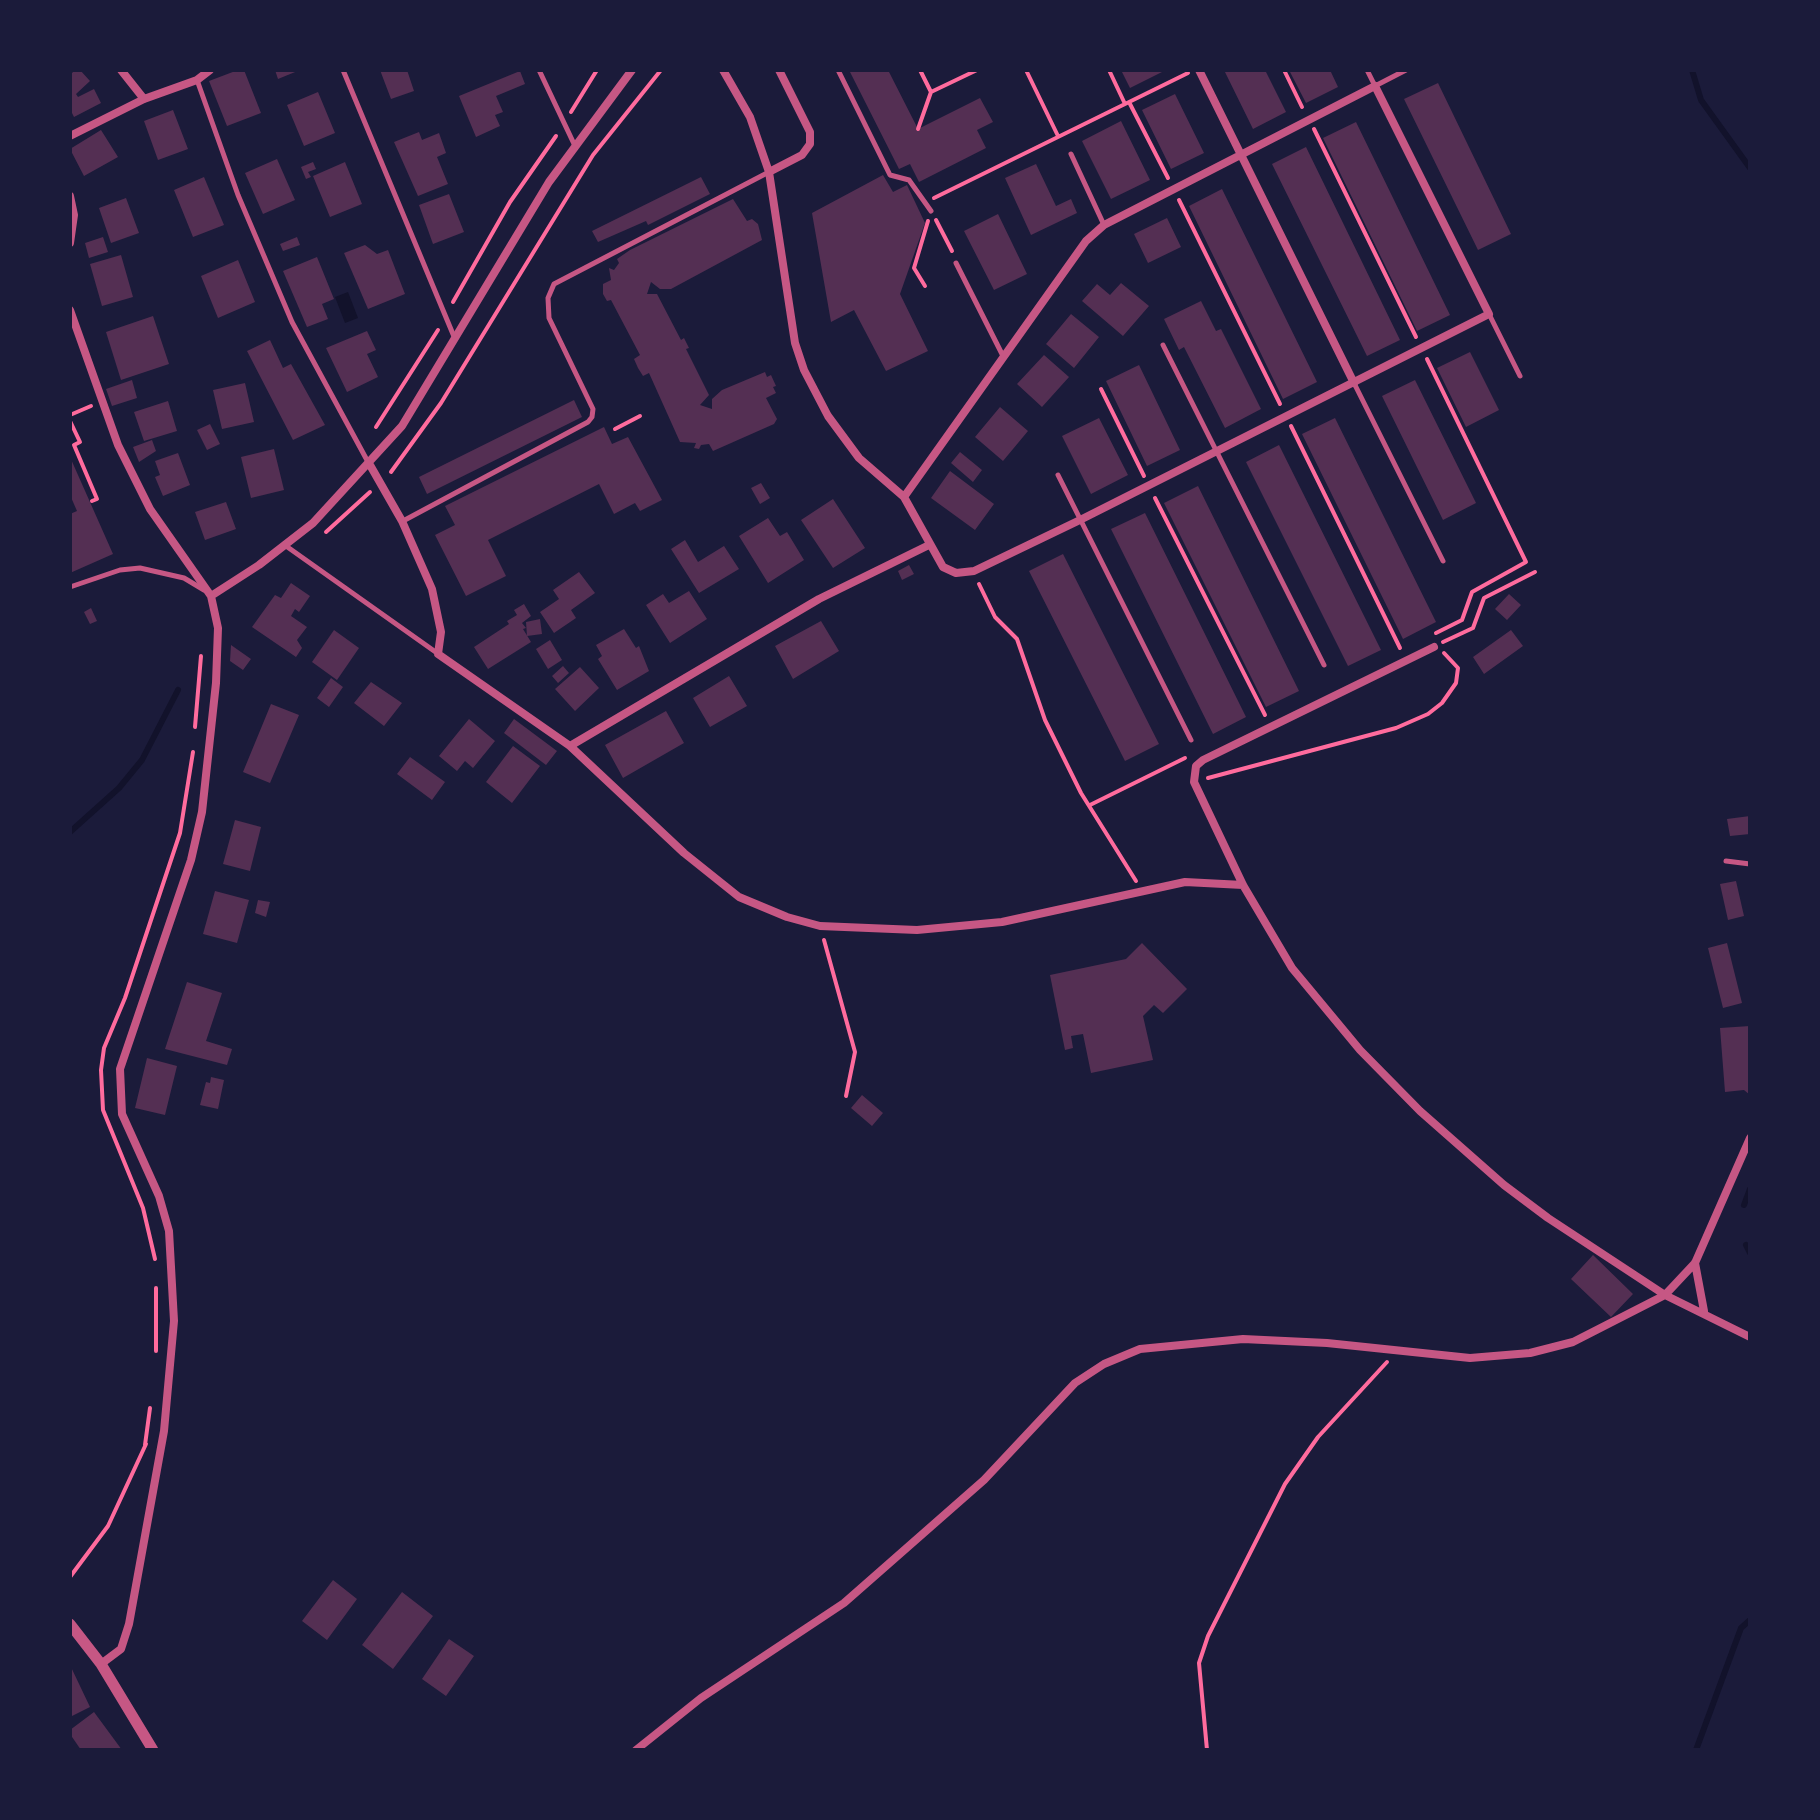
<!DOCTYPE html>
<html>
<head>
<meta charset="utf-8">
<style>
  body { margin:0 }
  #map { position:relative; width:1820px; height:1820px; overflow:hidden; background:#1b1b3a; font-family:"Nunito Sans",sans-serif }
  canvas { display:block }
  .frame { position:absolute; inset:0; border:72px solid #1b1b3a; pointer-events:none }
</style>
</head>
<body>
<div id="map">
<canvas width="1820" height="1820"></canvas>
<div class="frame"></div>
</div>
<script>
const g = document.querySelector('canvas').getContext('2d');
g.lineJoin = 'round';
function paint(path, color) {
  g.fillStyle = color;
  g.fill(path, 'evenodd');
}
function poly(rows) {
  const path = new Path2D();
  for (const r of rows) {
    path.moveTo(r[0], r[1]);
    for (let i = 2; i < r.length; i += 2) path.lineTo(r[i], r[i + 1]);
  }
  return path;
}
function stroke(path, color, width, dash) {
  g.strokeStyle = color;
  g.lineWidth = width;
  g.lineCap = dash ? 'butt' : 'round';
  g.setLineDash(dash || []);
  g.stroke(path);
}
const water = poly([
  [348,292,358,318,345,323,335,297]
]);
const stream = poly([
  [1692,70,1701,100,1750,168],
  [70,832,119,788,142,760,178,690],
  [1744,1205,1750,1189],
  [1746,1245,1750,1253],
  [1696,1750,1741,1628,1750,1620]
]);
const building = poly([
  [75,70,80,70,90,81,76,94,78,97,94,89,101,103,74,117,70,109,70,75],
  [238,70,244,70,261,113,227,126,209,81],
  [275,70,300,70,278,79],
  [380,70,407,70,414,91,391,99],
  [849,70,888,70,918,129,980,98,993,122,977,130,986,148,919,182,910,164,899,169],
  [1121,70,1166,70,1130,88],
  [1224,70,1265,70,1286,112,1253,129],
  [1289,70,1330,70,1338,87,1306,103],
  [520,71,525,84,496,96,503,112,495,115,500,126,476,137,459,96],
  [1438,83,1511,234,1478,250,1404,99],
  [318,92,335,133,304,146,287,105],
  [1175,94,1204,153,1171,169,1142,110],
  [173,110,188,149,158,160,144,121],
  [1121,121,1150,180,1111,199,1082,141],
  [1356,122,1450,315,1417,331,1323,138],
  [101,130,118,157,84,176,70,149],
  [419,132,422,140,439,133,446,153,437,157,448,184,418,196,394,142],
  [1306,147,1400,340,1367,356,1272,164],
  [277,159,295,200,263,214,245,173],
  [313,162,316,169,308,172,311,177,306,179,301,167],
  [345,162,362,204,330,217,313,176],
  [1036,164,1056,206,1071,199,1077,213,1031,235,1005,178],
  [883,175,893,192,907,185,925,223,900,294,928,351,886,371,854,310,831,322,812,213],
  [204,177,224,225,193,237,174,190],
  [701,177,710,194,648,225,646,221,598,242,592,231],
  [1222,189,1317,382,1283,399,1189,206],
  [449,194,464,232,433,244,419,205],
  [126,198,139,233,111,243,99,208],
  [733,199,747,221,752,219,758,224,762,240,671,289,660,289,651,282,647,294,657,294,681,340,684,338,689,348,686,349,709,395,700,405,712,409,712,399,722,390,765,372,767,377,771,375,776,386,773,387,776,393,766,398,777,419,774,424,713,451,709,444,701,445,699,449,694,448,696,443,680,442,649,373,643,376,638,368,634,359,640,355,611,300,607,301,603,294,603,284,611,280,609,268,614,270,619,263,617,259,630,250],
  [998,214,1027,274,994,290,964,231],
  [1167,218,1181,247,1148,263,1134,234],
  [103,237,108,252,89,258,85,243],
  [297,237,300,245,283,251,280,244],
  [365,245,377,254,388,250,405,294,368,309,344,253],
  [121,255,133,297,102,306,90,264],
  [317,257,334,299,322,304,328,319,307,327,283,271],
  [238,260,255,302,218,318,201,276],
  [1121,283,1149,306,1123,336,1082,301,1097,284,1110,295],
  [1201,301,1216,331,1221,329,1261,409,1225,428,1184,347,1179,350,1164,319],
  [1071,314,1099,337,1074,368,1046,344],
  [153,316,169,364,121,380,106,332],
  [367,331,376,350,367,354,378,377,347,392,326,348],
  [270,340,283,368,291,364,325,425,293,440,247,351],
  [1470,352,1499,410,1466,427,1437,368],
  [1044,355,1069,377,1042,407,1017,384],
  [1139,365,1180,450,1147,466,1106,381],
  [132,380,137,398,112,406,106,389],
  [1415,380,1476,503,1443,520,1382,396],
  [245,383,254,422,222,429,213,390],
  [574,400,582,417,427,494,419,477],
  [168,401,177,431,144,441,134,412],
  [1000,407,1028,431,1003,461,975,437],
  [1099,418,1128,475,1091,494,1062,436],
  [1335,418,1436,622,1403,639,1302,434],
  [210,424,220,444,207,450,197,430],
  [604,427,612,444,628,437,662,500,640,511,635,503,614,514,599,484,488,540,506,576,466,596,435,535,455,525,445,506],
  [152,440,156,451,139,462,133,447],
  [1279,445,1381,650,1348,666,1246,462],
  [274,449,284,490,251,498,241,457],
  [960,452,982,470,973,482,951,463],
  [178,453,190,485,163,496,155,477,160,475,155,461],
  [70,457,113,554,70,573,70,514,77,511,70,495],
  [950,471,994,504,975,530,931,498],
  [761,483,770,498,760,504,751,488],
  [1198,486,1299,691,1266,707,1164,503],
  [833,499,865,548,833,568,801,520],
  [226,502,236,529,205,540,195,512],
  [1145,513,1246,717,1213,734,1111,529],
  [768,518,780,536,787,532,804,560,768,583,739,536],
  [685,540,698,562,724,546,739,569,699,593,671,549],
  [1063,554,1159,744,1125,761,1029,571],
  [909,565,914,574,902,580,898,571],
  [579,572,595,593,571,610,576,618,554,633,540,612,559,599,553,590],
  [291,583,310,596,299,612,295,609,291,616,307,627,297,640,302,648,296,657,252,627,275,595,281,598],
  [689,591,707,619,670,643,646,605,663,594,669,603],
  [1509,594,1521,605,1507,620,1495,609],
  [524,604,531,616,522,623,526,628,523,629,531,642,488,669,474,647,509,624,507,621,517,615,514,610],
  [91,608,97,621,90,624,84,612],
  [540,619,542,634,527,636,526,622],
  [821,621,839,651,793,679,775,646],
  [624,629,636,648,639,646,649,671,617,690,598,659,602,656,596,645],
  [334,630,359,648,337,680,312,662],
  [1511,630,1523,646,1484,674,1473,657],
  [550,640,562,660,548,669,536,649],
  [231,645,251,659,243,670,230,661],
  [563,666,569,673,558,683,552,676],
  [580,667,599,688,575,711,555,689],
  [729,676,747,706,710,727,693,698],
  [331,678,343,687,329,707,317,698],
  [371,682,402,703,384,726,354,703],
  [271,704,299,715,270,783,243,772],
  [666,711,684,743,623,778,605,745],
  [469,719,495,741,473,768,465,761,457,771,439,756],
  [514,719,557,751,546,765,504,733],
  [513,746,540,766,512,803,486,782],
  [410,757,445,782,432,800,397,774],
  [1750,816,1750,834,1730,836,1727,819],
  [235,820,261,827,250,871,223,864],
  [1736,881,1744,916,1728,920,1720,884],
  [215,891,249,900,237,943,203,934],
  [258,900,270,902,266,917,255,913],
  [1142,943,1187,989,1163,1013,1154,1005,1143,1016,1153,1060,1091,1073,1083,1034,1071,1036,1073,1048,1065,1050,1050,975,1126,959],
  [1727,943,1742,1003,1723,1008,1708,948],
  [187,982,222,993,206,1041,232,1049,227,1065,165,1049],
  [1750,1026,1750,1095,1744,1090,1725,1092,1720,1028],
  [147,1058,177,1066,165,1115,135,1108],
  [211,1077,224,1080,218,1109,200,1105,206,1082,210,1083],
  [862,1095,883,1113,872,1126,851,1108],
  [1593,1255,1633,1294,1611,1317,1571,1279],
  [333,1580,357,1599,327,1640,302,1621],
  [402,1592,433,1616,393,1669,362,1645],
  [449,1639,474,1656,446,1696,422,1679],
  [70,1665,90,1707,70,1717],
  [94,1712,122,1750,81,1750,70,1734,70,1730]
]);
const path = poly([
  [1026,70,1058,136],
  [1109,70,1125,104],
  [1284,70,1302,107],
  [931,92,977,70],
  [1129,102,1168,178],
  [571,112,597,70],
  [918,129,931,92,920,70],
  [1314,129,1416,337],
  [934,198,1188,73],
  [1179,200,1280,404],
  [936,220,952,251],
  [925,286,914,268,928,221],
  [453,302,510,202,556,136],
  [1427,359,1526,562,1472,592,1462,620,1436,633],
  [1101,389,1144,476],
  [70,415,91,406],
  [70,421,80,442,74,445,97,499,92,501],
  [1291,426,1400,648],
  [376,427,438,330],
  [615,429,640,416],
  [391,472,441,403,593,155,661,70],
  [1155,498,1265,715],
  [326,532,370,492],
  [979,584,995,617,1017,639,1045,720,1081,793,1136,881],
  [1443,642,1473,628,1484,598,1535,572],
  [195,727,201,656],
  [1208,778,1396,728,1428,714,1442,703,1456,683,1458,668,1444,653],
  [1090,805,1185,758],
  [824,940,855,1052,846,1096],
  [155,1259,143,1208,103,1110,101,1070,104,1048,125,998,180,833,193,752],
  [156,1351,156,1288],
  [145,1445,150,1408],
  [70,1577,108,1526,146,1444],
  [1207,1750,1199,1663,1208,1636,1285,1484,1318,1437,1387,1362]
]);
const service = poly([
  [343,70,455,339],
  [539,70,575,146],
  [838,70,890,175,909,180,931,211],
  [1367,70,1375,86,1406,70],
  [197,80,238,195,292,322,368,462],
  [1071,154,1104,225],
  [956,263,1003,356],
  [1489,314,1520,376],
  [1163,345,1324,665],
  [1354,383,1443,561],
  [1058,475,1191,740],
  [403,521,588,422,592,417,593,409,549,318,548,298,554,284,769,172],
  [286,546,437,653],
  [70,587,120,570,140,568,184,578,204,590],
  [1726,861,1750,864]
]);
const minor = poly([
  [121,70,144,99],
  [723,70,750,117,769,172,795,343,804,370,828,416,859,458,904,497,943,567,956,573,974,571,1080,520,1489,314,1375,86,1104,225,1086,241,904,497],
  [1199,70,1354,383],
  [70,136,144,99,197,80,210,70],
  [769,172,802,155,810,144,810,132,779,70],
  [70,196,74,215,70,243],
  [70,310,118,445,150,509,211,596,218,628,216,683,202,812,191,860,120,1069,122,1114,159,1196,169,1231,174,1321,164,1431,129,1624,121,1649,101,1664],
  [370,465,402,521,432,589,441,632,438,654,570,746,819,599,929,545],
  [211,596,259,565,313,523,402,426,549,182,632,70],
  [1434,647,1203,760,1196,766,1194,782,1243,885,1292,968,1360,1050,1420,1111,1504,1185,1548,1218,1665,1295,1750,1337],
  [570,746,684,853,739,897,787,917,820,926,917,930,1002,922,1185,882,1243,885],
  [1695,1263,1704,1311],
  [636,1750,701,1698,844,1603,984,1480,1075,1383,1104,1364,1140,1349,1243,1339,1327,1343,1470,1358,1530,1353,1573,1342,1665,1295,1695,1263,1750,1138]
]);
const tertiary = poly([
  [70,1624,101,1664,153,1750]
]);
paint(water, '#12122b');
stroke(stream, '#12122b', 6);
paint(building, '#542f53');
stroke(path, '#ff6b9d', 4);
stroke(service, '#c65784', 5);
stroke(minor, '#c65784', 8);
stroke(tertiary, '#c65784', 11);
</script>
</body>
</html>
